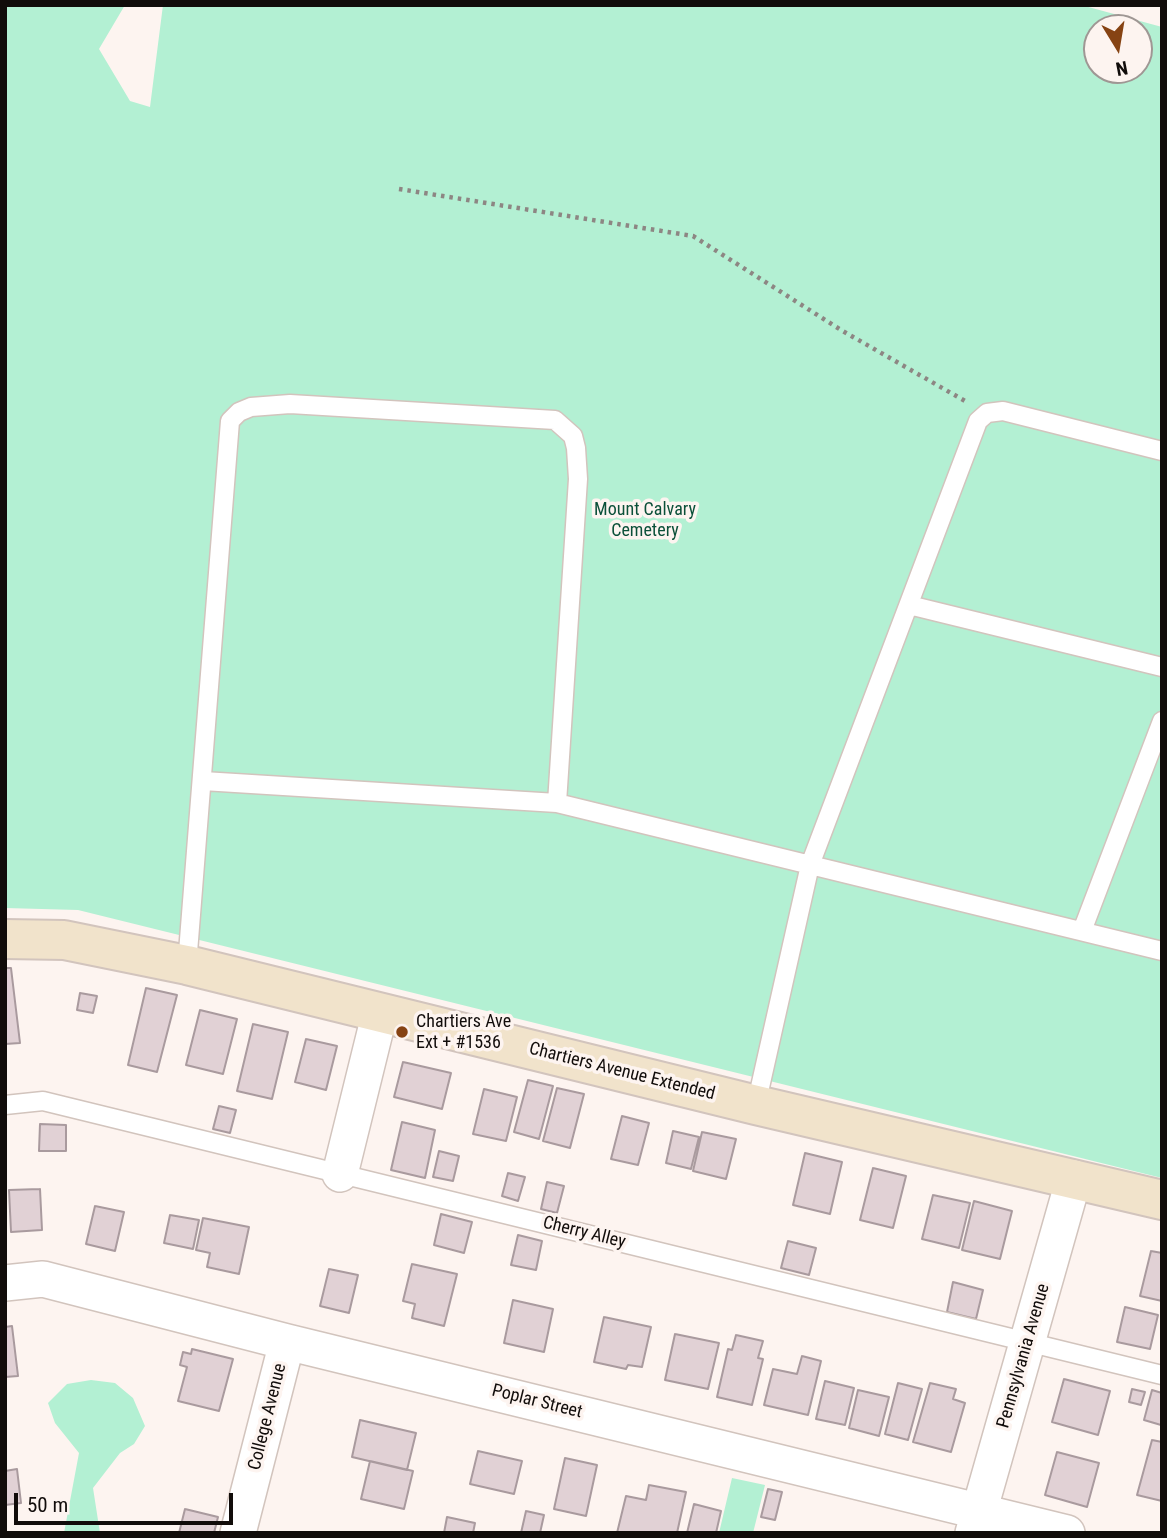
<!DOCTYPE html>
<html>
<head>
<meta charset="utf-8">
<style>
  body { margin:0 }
  #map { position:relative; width:1167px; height:1538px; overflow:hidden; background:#fdf4f0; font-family:"Roboto Condensed",sans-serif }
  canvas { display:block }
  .frame { position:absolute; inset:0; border:7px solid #110c0a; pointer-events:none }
  .north { position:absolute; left:1083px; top:14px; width:70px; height:70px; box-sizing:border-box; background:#fdf4f0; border:2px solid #9f9794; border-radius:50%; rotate:169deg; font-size:19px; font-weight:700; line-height:28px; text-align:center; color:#110c0a }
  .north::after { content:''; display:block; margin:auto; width:24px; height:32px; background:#864313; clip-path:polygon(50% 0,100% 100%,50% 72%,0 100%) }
  .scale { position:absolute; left:14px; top:1493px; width:219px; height:32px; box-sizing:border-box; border:4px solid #110c0a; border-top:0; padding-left:9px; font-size:21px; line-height:24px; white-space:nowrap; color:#110c0a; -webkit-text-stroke:5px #fdf4f0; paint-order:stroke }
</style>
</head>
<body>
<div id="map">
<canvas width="1167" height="1538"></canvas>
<div class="frame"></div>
<div class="north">N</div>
<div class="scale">50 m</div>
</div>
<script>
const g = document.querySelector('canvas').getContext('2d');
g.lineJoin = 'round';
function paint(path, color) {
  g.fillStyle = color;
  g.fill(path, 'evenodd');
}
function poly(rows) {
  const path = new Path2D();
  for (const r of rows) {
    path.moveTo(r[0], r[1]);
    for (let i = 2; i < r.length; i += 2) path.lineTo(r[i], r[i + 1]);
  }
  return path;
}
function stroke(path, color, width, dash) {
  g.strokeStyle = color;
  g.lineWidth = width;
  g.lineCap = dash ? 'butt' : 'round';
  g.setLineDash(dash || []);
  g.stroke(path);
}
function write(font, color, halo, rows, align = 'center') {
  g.font = font + ' "Roboto Condensed",sans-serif';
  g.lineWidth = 7;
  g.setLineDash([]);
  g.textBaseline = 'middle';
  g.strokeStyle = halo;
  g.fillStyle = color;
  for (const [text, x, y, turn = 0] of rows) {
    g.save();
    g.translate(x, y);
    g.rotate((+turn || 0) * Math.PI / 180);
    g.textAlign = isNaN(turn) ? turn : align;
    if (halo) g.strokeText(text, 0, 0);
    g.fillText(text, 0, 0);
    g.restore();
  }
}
const green = poly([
  [5,5,125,5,99,49,130,101,150,107,163,5,1081,5,1162,27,1162,1178,78,910,5,908],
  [1097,28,1139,28,1139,70,1097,70],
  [91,1380,115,1383,133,1398,145,1426,134,1444,120,1453,93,1488,100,1533,64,1533,79,1453,55,1423,48,1403,67,1384],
  [732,1478,765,1485,753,1533,719,1533]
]);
const building = poly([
  [5,968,11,968,20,1043,5,1044,5,968],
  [146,988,177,995,157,1072,128,1065,146,988],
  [80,993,97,996,93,1013,77,1010,80,993],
  [200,1010,237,1019,223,1074,186,1065,200,1010],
  [253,1024,288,1032,272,1099,237,1091,253,1024],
  [306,1039,337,1046,326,1090,295,1082,306,1039],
  [403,1062,451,1073,442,1109,394,1097,403,1062],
  [528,1080,553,1086,539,1139,514,1132,528,1080],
  [557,1088,584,1094,570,1148,543,1141,557,1088],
  [484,1089,517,1097,506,1141,473,1134,484,1089],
  [219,1106,236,1110,230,1133,213,1129,219,1106],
  [622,1116,649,1123,638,1165,611,1159,622,1116],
  [402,1122,435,1130,425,1178,391,1170,402,1122],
  [40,1124,66,1125,66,1151,39,1151,40,1124],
  [673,1131,699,1137,691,1169,666,1163,673,1131],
  [702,1132,736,1139,726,1179,693,1171,702,1132],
  [439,1151,459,1156,453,1181,433,1177,439,1151],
  [805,1153,842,1162,830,1214,793,1205,805,1153],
  [873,1168,906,1176,893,1228,860,1220,873,1168],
  [508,1173,525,1177,518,1201,502,1196,508,1173],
  [547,1182,564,1186,557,1213,541,1209,547,1182],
  [40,1189,42,1230,11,1232,9,1190,40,1189],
  [933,1195,970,1203,959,1248,922,1239,933,1195],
  [974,1201,1012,1211,1000,1259,962,1250,974,1201],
  [95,1206,124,1212,115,1251,86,1244,95,1206],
  [441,1214,472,1222,464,1253,434,1245,441,1214],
  [170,1215,199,1220,193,1249,164,1243,170,1215],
  [203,1218,249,1227,239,1274,207,1267,210,1253,196,1250,203,1218],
  [518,1235,542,1241,536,1270,511,1265,518,1235],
  [788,1241,816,1248,809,1275,781,1268,788,1241],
  [1151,1251,1162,1253,1162,1301,1140,1296,1151,1251],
  [412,1264,457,1274,444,1326,412,1318,415,1304,403,1301,412,1264],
  [329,1269,358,1275,349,1313,320,1306,329,1269],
  [953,1282,983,1290,976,1319,947,1312,953,1282],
  [513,1300,553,1309,544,1352,504,1343,513,1300],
  [1125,1307,1158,1315,1150,1349,1117,1342,1125,1307],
  [604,1317,651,1327,642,1367,628,1365,626,1369,594,1362,604,1317],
  [12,1326,18,1376,5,1377,5,1327,12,1326],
  [675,1334,719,1343,708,1389,665,1380,675,1334],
  [736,1335,763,1341,758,1358,763,1359,752,1405,717,1397,728,1349,732,1350,736,1335],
  [192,1349,233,1359,219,1411,178,1401,187,1367,180,1365,183,1352,191,1354,192,1349],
  [802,1356,821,1361,808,1415,764,1405,773,1369,797,1374,802,1356],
  [1064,1379,1110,1391,1098,1435,1052,1422,1064,1379],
  [825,1381,854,1388,845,1425,816,1419,825,1381],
  [898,1383,922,1389,908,1440,885,1434,898,1383],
  [930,1383,956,1389,953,1399,965,1403,951,1452,913,1442,930,1383],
  [1132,1389,1145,1392,1141,1405,1129,1402,1132,1389],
  [858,1390,889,1397,879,1436,849,1428,858,1390],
  [1152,1390,1162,1393,1161,1425,1144,1420,1152,1390],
  [360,1420,416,1433,407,1470,352,1457,360,1420],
  [1152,1440,1162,1442,1162,1501,1137,1495,1152,1440],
  [478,1451,522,1461,514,1494,470,1484,478,1451],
  [1057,1452,1099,1463,1087,1507,1045,1495,1057,1452],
  [565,1458,597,1465,586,1516,554,1509,565,1458],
  [370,1461,413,1471,404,1509,361,1499,370,1461],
  [17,1469,21,1503,5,1505,5,1471,17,1469],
  [649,1485,686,1492,677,1533,617,1533,626,1496,646,1500,649,1485],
  [768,1489,782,1492,775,1520,761,1517,768,1489],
  [694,1504,721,1511,716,1533,687,1533,694,1504],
  [185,1509,218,1517,214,1533,179,1533,185,1509],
  [526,1511,544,1515,540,1533,521,1533,526,1511],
  [447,1517,475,1523,473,1533,444,1533,447,1517]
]);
const path = poly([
  [399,189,693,236,841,330,965,401]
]);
const lane = poly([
  [909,605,1162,667],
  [203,781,557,803,1162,951],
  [1082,931,1162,721],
  [187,965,230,421,239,412,251,407,290,404,555,420,573,436,576,448,578,479,557,803],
  [5,1105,43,1101,1162,1375],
  [756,1105,810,865,978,421,987,413,1003,411,1162,451]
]);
const street = poly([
  [340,1174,380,1012],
  [5,1283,43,1279,287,1342,1067,1533],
  [238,1533,287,1342],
  [973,1533,1074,1178]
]);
const secondary = poly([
  [5,939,64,940,187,965,756,1105,1162,1200]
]);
const markers = [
  [402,1032,7,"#864313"]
];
const parkNames = [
  ["Mount Calvary",645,510],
  ["Cemetery",645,531]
];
const poiNames = [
  ["Chartiers Ave",416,1022],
  ["Ext + #1536",416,1043]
];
const streetNames = [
  ["Chartiers Avenue Extended",622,1072,14],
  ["Cherry Alley",584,1233,14],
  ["Pennsylvania Avenue",1024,1356,-74],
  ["Poplar Street",537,1402,14],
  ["College Avenue",268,1417,-76]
];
paint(green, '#b3f0d3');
paint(building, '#e1d1d5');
stroke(building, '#a99a9e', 2);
stroke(lane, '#d2c4bd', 21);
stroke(street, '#d2c4bd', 38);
stroke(secondary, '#d2c4bd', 42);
stroke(path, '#8d8683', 4.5, [3.5, 5]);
stroke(lane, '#fff', 18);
stroke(street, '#fff', 35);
stroke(secondary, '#f1e3cb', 38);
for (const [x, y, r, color] of markers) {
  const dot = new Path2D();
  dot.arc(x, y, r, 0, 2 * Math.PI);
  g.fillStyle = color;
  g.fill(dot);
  stroke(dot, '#fdf4f0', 2.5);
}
write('18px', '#0b5039', '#fdf4f0', parkNames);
write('18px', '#110c0a', '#fdf4f0', poiNames, 'left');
write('18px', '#110c0a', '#fdf4f0', streetNames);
</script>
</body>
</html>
